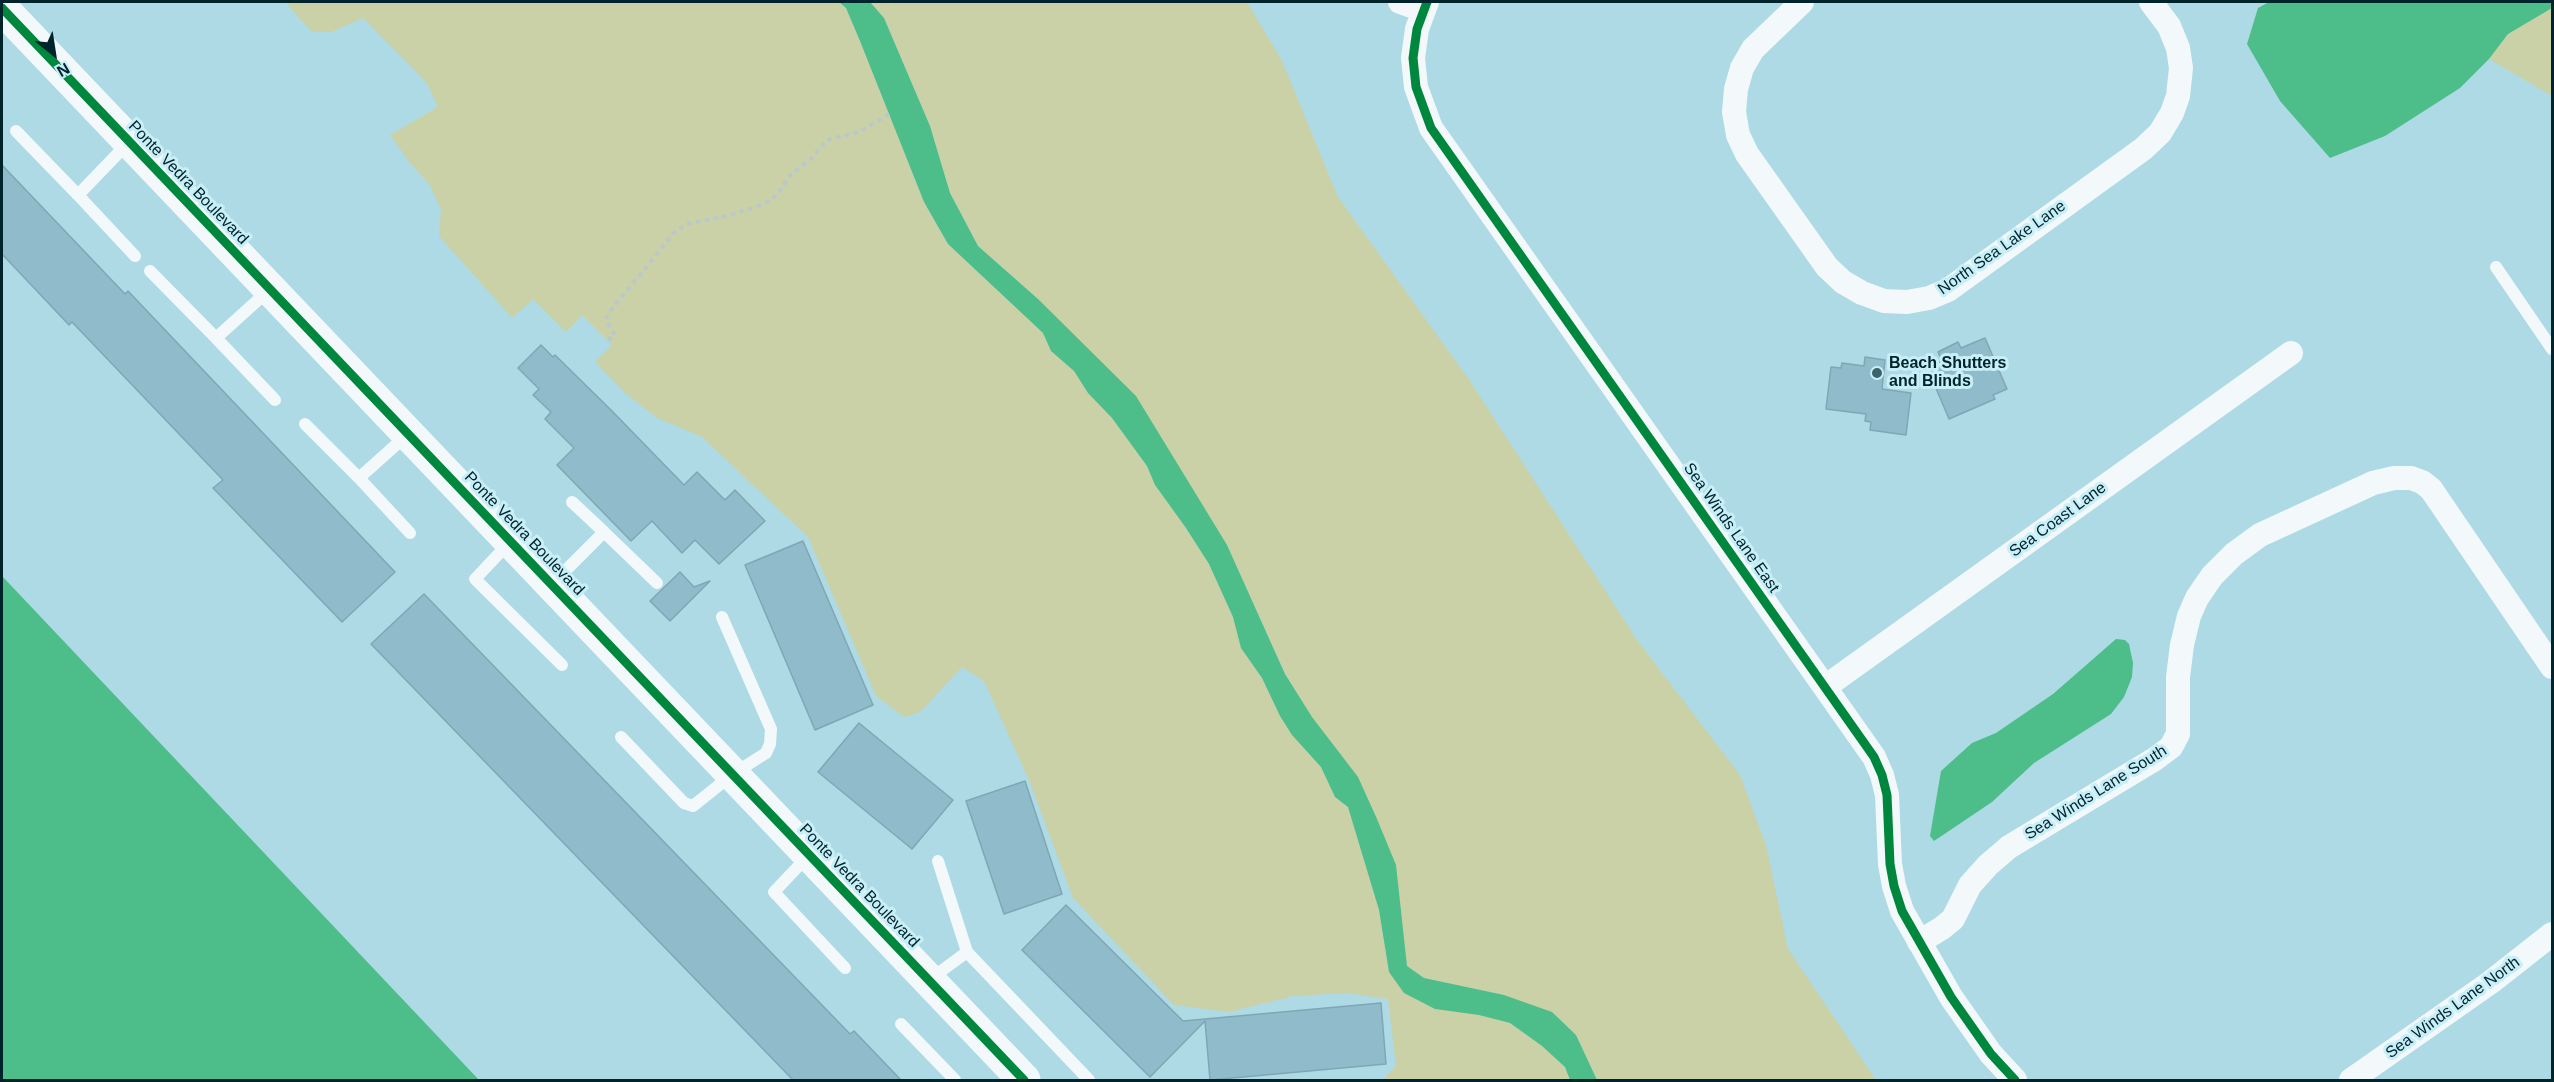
<!DOCTYPE html>
<html>
<head>
<meta charset="utf-8">
<style>
  body { margin:0 }
  #map { position:relative; width:2554px; height:1082px; overflow:hidden; background:#addae4; font-family:Helvetica,sans-serif }
  canvas { display:block }
  .frame { position:absolute; inset:0; border:3px solid #00242b; pointer-events:none }
  .north { position:absolute; left:24px; top:24px; width:60px; height:60px; -webkit-text-stroke:4px #c8eff8; paint-order:stroke; rotate:150deg; font-size:16px; font-weight:700; line-height:24px; text-align:center; color:#00242b }
  .north::after { content:''; display:block; margin:auto; width:21px; height:27px; background:#00242b; clip-path:polygon(50% 0,100% 100%,50% 72%,0 100%) }
</style>
</head>
<body>
<div id="map">
<canvas width="2554" height="1082"></canvas>
<div class="frame"></div>
<div class="north">N</div>
</div>
<script>
const g = document.querySelector('canvas').getContext('2d');
g.lineJoin = 'round';
function paint(path, color) {
  g.fillStyle = color;
  g.fill(path, 'evenodd');
}
function poly(rows) {
  const path = new Path2D();
  for (const r of rows) {
    path.moveTo(r[0], r[1]);
    for (let i = 2; i < r.length; i += 2) path.lineTo(r[i], r[i + 1]);
  }
  return path;
}
function stroke(path, color, width, dash) {
  g.strokeStyle = color;
  g.lineWidth = width;
  g.lineCap = dash ? 'butt' : 'round';
  g.setLineDash(dash || []);
  g.stroke(path);
}
function write(font, color, halo, rows, align = 'center') {
  g.font = font + ' Helvetica,sans-serif';
  g.lineWidth = 6;
  g.setLineDash([]);
  g.textBaseline = 'middle';
  g.strokeStyle = halo;
  g.fillStyle = color;
  for (const [text, x, y, turn = 0] of rows) {
    g.save();
    g.translate(x, y);
    g.rotate((+turn || 0) * Math.PI / 180);
    g.textAlign = isNaN(turn) ? turn : align;
    if (halo) g.strokeText(text, 0, 0);
    g.fillText(text, 0, 0);
    g.restore();
  }
}
const green = poly([
  [285,2,839,2,846,8,860,41,924,202,948,244,1043,333,1051,351,1074,371,1088,393,1112,418,1147,466,1155,485,1186,528,1209,564,1233,617,1241,648,1262,678,1280,716,1292,735,1321,767,1335,797,1348,807,1379,910,1389,973,1479,1015,1510,1023,1542,1046,1565,1067,1570,1080,1383,1080,1396,1066,1388,999,1347,993,1294,996,1229,1012,1174,1005,1073,898,1029,780,984,681,962,667,920,712,904,717,876,696,808,537,702,437,657,418,625,393,595,362,612,345,582,315,566,332,533,299,512,318,439,236,441,210,430,185,410,163,390,135,438,107,427,83,363,18,331,32,312,32],
  [870,2,1247,2,1282,61,1338,197,1470,381,1637,640,1740,775,1766,845,1788,949,1876,1080,1597,1080,1576,1035,1504,995,1424,978,1406,966,1396,865,1285,674,1227,545,1038,299,978,246,950,193,930,126,884,18],
  [2552,8,2552,96,2489,59,2508,34]
]);
const water = poly([
  [839,2,870,2,884,18,930,126,950,193,978,246,1038,299,1136,396,1227,545,1285,674,1312,717,1358,777,1377,819,1396,865,1407,966,1424,978,1504,995,1552,1012,1576,1035,1597,1080,1570,1080,1565,1067,1542,1046,1510,1023,1479,1015,1435,1009,1404,993,1389,972,1379,910,1348,807,1335,797,1321,767,1292,735,1280,716,1262,678,1241,648,1233,617,1209,564,1186,528,1155,485,1147,466,1112,418,1088,393,1074,371,1051,351,1043,333,948,244,924,202,860,41,846,8],
  [2269,2,2552,2,2552,8,2508,34,2489,59,2460,88,2385,136,2330,158,2280,101,2247,44,2258,8],
  [2,576,479,1080,2,1080],
  [2116,639,2125,640,2129,644,2133,663,2132,677,2124,697,2111,714,2034,763,1992,802,1934,841,1930,836,1941,771,1972,743,1996,733,2053,694]
]);
const building = poly([
  [2,165,125,294,128,291,395,572,342,622,213,488,223,480,72,322,69,325,2,254,2,165],
  [1985,338,2007,389,1993,395,1995,399,1949,419,1927,367,1942,361,1938,352,1958,342,1961,348,1985,338],
  [541,345,553,357,555,355,612,411,684,485,697,472,725,500,735,490,765,521,719,564,695,540,682,553,652,521,631,541,557,465,574,448,545,419,551,412,533,395,539,389,518,368,541,345],
  [1865,357,1885,360,1882,389,1911,393,1906,435,1870,430,1871,422,1865,421,1866,414,1826,409,1831,367,1841,368,1842,363,1864,366,1865,357],
  [803,541,873,705,815,730,745,565,803,541],
  [680,572,694,587,710,581,670,621,650,601,680,572],
  [424,594,850,1034,854,1031,901,1080,793,1080,371,644,424,594],
  [859,723,953,800,912,849,818,772,859,723],
  [1025,781,1062,894,1004,914,966,801,1025,781],
  [1066,905,1183,1021,1381,1003,1386,1064,1210,1080,1205,1021,1150,1077,1022,950,1066,905]
]);
const path = poly([
  [608,340,615,335,606,321,608,314,673,234,686,224,731,215,764,204,778,194,791,174,810,160,827,140,859,132,889,114]
]);
const lane = poly([
  [16,131,78,195,128,143],
  [78,195,135,256],
  [2496,267,2552,349],
  [150,271,216,338,269,290],
  [216,338,275,400],
  [305,424,359,478,407,435],
  [359,478,410,533],
  [572,502,604,532],
  [509,543,475,579,562,665],
  [552,584,604,532,657,583],
  [621,737,684,803,693,806,733,774,766,753,770,744,771,729,722,617],
  [808,856,774,892,845,968],
  [938,861,967,952,1089,1080],
  [929,980,967,952],
  [901,1024,955,1080]
]);
const street = poly([
  [1400,2,1423,10],
  [1427,2,1417,29,1413,58,1416,87,1431,128,1874,757,1882,775,1887,795,1890,864,1894,886,1902,911,1951,997,1991,1054,2015,1080],
  [1802,2,1753,49,1742,68,1736,89,1734,112,1738,135,1747,154,1827,267,1843,282,1862,293,1884,301,1907,302,1929,298,1948,290,2143,149,2160,133,2172,113,2178,96,2181,68,2178,48,2169,26,2151,2],
  [1825,687,2291,353],
  [1919,942,1942,928,1953,919,1970,885,1988,865,2009,847,2155,759,2171,747,2178,734,2178,677,2182,645,2189,616,2197,598,2212,576,2234,554,2260,535,2373,483,2394,478,2411,478,2422,482,2431,489,2552,667],
  [2351,1080,2491,982,2552,934]
]);
const secondary = poly([
  [2,8,1024,1080]
]);
const cycleway = poly([
  [1427,2,1417,29,1413,58,1416,87,1431,128,1874,757,1882,775,1887,795,1890,864,1894,886,1902,911,1951,997,1991,1054,2015,1080],
  [2,8,1024,1080]
]);
const markers = [
  [1877,373,6,"#3d646c"]
];
const streetNames = [
  ["Ponte Vedra Boulevard",188,183,46],
  ["North Sea Lake Lane",2002,248,-35],
  ["Sea Coast Lane",2058,520,-36],
  ["Sea Winds Lane East",1731,528,55],
  ["Ponte Vedra Boulevard",524,534,46],
  ["Sea Winds Lane South",2096,793,-32],
  ["Ponte Vedra Boulevard",859,886,46],
  ["Sea Winds Lane North",2453,1008,-36]
];
const poiNames = [
  ["Beach Shutters",1889,364],
  ["and Blinds",1889,382]
];
paint(green, '#cbd1a7');
paint(water, '#4dbd8a');
paint(building, '#90bbca');
stroke(building, '#81a6b3', 1.5);
stroke(path, '#bbc8cb', 4, [4.5, 4.5]);
stroke(lane, '#f3f9fb', 12);
stroke(street, '#f3f9fb', 24);
stroke(secondary, '#f3f9fb', 33);
stroke(cycleway, '#00873e', 9);
for (const [x, y, r, color] of markers) {
  const dot = new Path2D();
  dot.arc(x, y, r, 0, 2 * Math.PI);
  g.fillStyle = color;
  g.fill(dot);
  stroke(dot, '#c8eff8', 2);
}
write('16px', '#00242b', '#c8eff8', streetNames);
write('bold 16px', '#00242b', '#c8eff8', poiNames, 'left');
</script>
</body>
</html>
